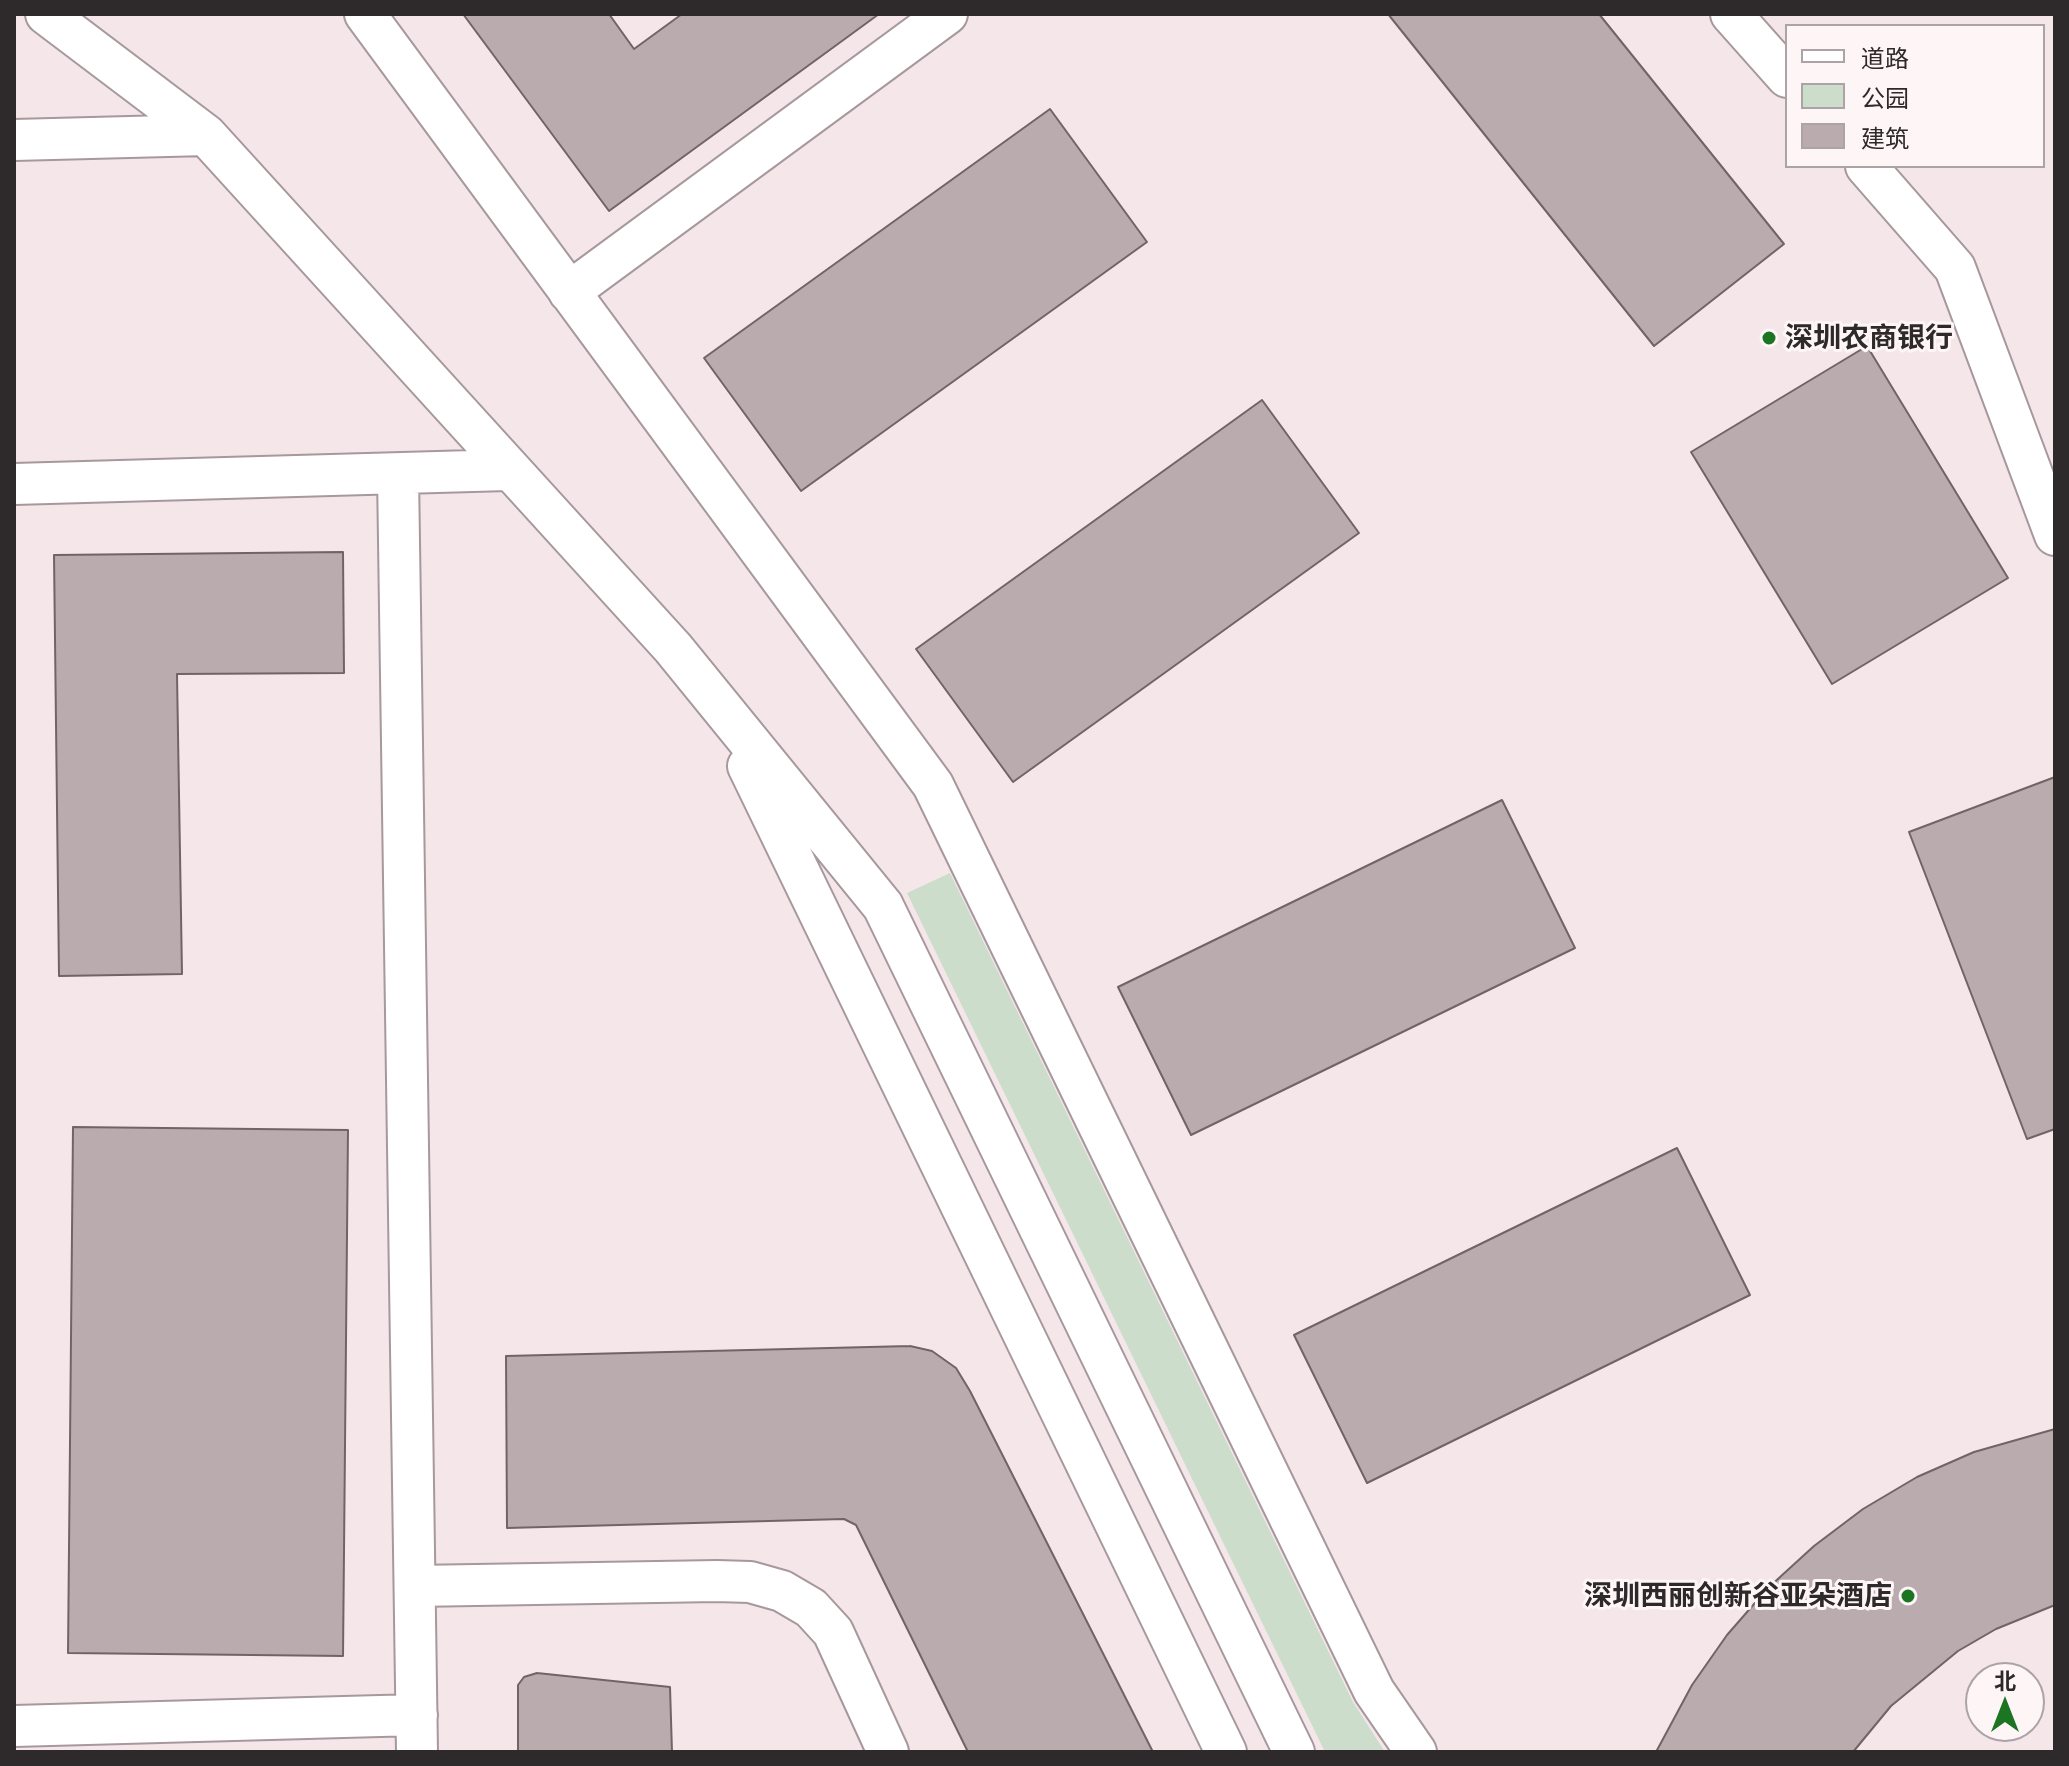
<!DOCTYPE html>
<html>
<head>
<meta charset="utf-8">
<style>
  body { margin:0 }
  #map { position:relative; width:2069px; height:1766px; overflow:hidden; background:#f5e6ea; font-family:"Playfair Display","Noto Sans SC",serif }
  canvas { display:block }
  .frame { position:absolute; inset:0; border:16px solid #2e292a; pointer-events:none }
  .legend { position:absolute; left:1785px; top:24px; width:260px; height:144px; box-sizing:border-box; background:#fef5f7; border:2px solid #aba3a5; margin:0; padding:10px 14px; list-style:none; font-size:24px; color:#2e292a }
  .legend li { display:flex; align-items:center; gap:16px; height:40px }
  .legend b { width:40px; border:2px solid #aba3a5 }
  .north { position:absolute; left:1965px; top:1662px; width:80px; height:80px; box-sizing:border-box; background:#fef5f7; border:2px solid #aba3a5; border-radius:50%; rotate:0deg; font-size:22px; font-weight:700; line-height:32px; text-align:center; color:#2e292a }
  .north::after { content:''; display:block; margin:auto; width:28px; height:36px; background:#1b7522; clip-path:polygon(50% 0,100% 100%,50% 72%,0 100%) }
</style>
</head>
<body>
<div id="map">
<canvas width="2069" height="1766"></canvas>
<div class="frame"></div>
<ul class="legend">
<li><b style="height:10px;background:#fff"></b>道路</li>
<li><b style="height:22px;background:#ccdecb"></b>公园</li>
<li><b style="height:22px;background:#b9abae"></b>建筑</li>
</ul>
<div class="north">北</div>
</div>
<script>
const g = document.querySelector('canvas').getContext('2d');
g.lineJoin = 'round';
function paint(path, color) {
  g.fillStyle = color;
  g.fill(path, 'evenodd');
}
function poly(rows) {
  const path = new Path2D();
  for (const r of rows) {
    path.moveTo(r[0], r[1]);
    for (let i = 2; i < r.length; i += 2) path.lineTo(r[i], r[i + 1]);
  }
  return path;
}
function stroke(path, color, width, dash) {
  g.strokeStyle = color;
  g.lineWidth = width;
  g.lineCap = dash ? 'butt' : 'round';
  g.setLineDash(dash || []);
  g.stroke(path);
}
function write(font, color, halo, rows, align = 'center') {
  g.font = font + ' "Playfair Display","Noto Sans SC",serif';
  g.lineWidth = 6;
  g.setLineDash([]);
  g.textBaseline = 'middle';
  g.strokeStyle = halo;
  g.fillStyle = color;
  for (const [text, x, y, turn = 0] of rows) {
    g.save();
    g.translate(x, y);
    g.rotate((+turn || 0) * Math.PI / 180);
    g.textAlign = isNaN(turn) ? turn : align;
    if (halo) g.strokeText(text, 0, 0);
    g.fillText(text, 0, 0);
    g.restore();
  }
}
const green = poly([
  [950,873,1353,1702,1385,1752,1325,1752,907,893]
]);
const building = poly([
  [463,14,609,14,634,49,682,14,879,14,609,211,463,14],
  [1388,14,1599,14,1784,244,1654,346,1388,14],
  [1050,109,1147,242,801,491,704,358,1050,109],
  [1867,346,2008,578,1832,684,1691,452,1867,346],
  [1262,400,1359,533,1013,782,916,649,1262,400],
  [343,552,344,673,177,674,182,974,59,976,54,555,343,552],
  [2055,777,2055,1129,2027,1139,1909,832,2055,777],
  [1502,800,1575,948,1191,1135,1118,987,1502,800],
  [73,1127,348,1130,343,1656,68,1653,73,1127],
  [1677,1148,1750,1295,1367,1483,1294,1335,1677,1148],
  [910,1346,932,1351,956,1368,970,1391,1153,1752,968,1752,856,1525,844,1519,507,1528,506,1356,910,1346],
  [2055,1429,2055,1605,1996,1629,1958,1651,1891,1706,1853,1752,1656,1752,1692,1685,1727,1635,1768,1588,1814,1546,1863,1509,1917,1477,1974,1452,2055,1429],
  [537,1673,670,1687,672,1752,518,1752,518,1685,524,1677,537,1673]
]);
const minor = poly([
  [46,14,206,135,673,648,883,906,1294,1752],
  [365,14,933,785,1374,1691,1416,1752],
  [1731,14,1787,77],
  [14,140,206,135],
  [1866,166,1955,268,2055,535],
  [569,292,947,14],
  [398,474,417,1752],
  [14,484,508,470],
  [748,766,1226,1752],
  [415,1586,717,1581,750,1582,782,1591,811,1608,833,1632,888,1752],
  [14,1726,417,1715]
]);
const markers = [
  [1769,338,8,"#1b7522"],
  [1908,1596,8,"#1b7522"]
];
const poiNames = [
  ["深圳农商银行",1785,338],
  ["深圳西丽创新谷亚朵酒店",1892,1596,"right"]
];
paint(green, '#ccdecb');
paint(building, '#b9abae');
stroke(building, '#706467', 2);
stroke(minor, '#a6989c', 44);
stroke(minor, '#fff', 40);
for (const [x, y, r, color] of markers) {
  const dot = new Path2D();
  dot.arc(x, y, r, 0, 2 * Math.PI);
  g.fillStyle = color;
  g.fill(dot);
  stroke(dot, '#fef5f7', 3);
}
write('bold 28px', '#2e292a', '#fef5f7', poiNames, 'left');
</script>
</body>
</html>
